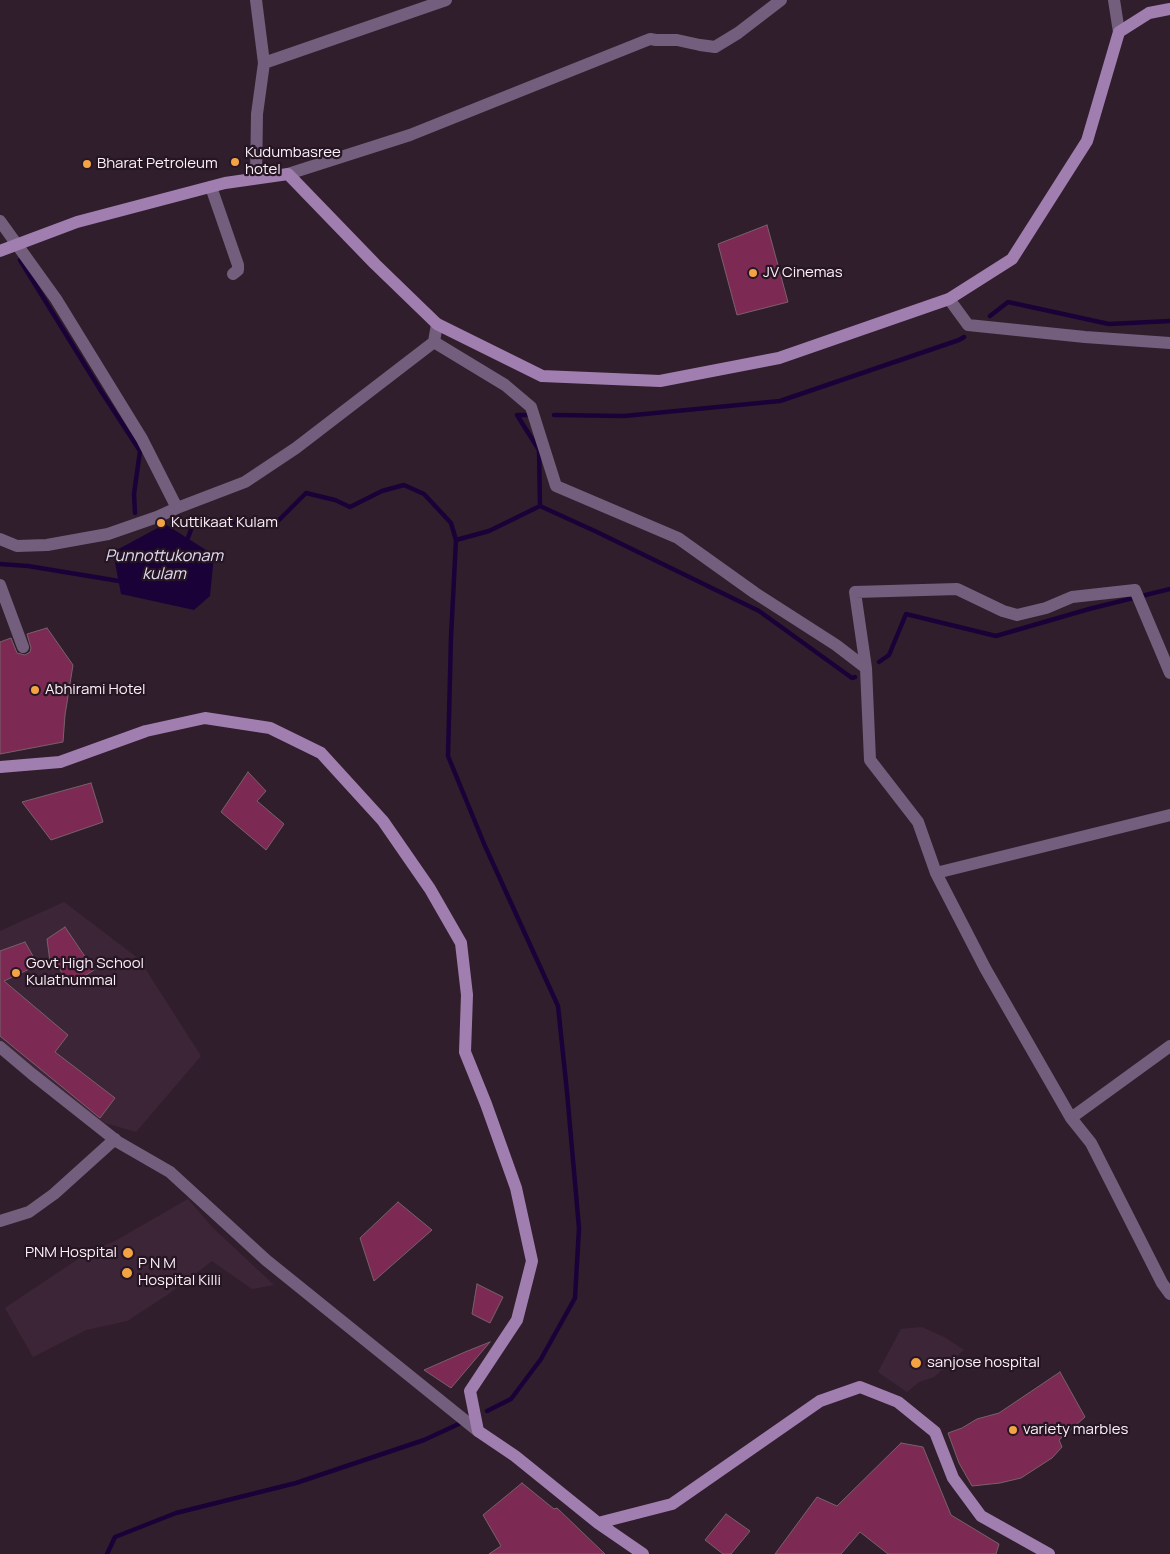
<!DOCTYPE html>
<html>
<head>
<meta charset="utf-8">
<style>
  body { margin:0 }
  canvas { display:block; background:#301e2c }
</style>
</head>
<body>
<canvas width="1170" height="1554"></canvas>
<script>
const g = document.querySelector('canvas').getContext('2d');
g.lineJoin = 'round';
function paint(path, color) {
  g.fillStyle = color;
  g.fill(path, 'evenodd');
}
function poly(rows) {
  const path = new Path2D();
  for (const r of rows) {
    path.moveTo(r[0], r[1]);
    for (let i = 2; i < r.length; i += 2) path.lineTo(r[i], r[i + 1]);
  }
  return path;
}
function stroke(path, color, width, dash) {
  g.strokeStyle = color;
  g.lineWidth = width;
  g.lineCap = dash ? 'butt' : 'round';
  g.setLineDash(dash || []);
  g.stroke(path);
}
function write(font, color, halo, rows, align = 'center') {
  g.font = font + ' Manrope,sans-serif';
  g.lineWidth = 4.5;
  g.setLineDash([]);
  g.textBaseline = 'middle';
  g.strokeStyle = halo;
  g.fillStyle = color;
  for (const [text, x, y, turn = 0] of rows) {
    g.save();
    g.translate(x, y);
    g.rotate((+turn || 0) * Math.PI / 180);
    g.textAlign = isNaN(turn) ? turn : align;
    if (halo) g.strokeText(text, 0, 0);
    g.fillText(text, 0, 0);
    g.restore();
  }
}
const built = poly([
  [64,902,139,959,201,1056,136,1132,105,1123,67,1098,0,1043,0,931],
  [188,1199,212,1227,274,1285,252,1289,212,1261,167,1295,127,1321,86,1330,33,1357,5,1308,87,1253,115,1241],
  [922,1327,944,1337,964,1350,934,1377,919,1382,907,1392,878,1372,901,1329]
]);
const water = poly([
  [165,524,214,555,210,596,194,610,121,594,113,552]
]);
const stream = poly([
  [20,260,101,391,140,451,134,494,135,513],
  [990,316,1008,302,1109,324,1170,321],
  [527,415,517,415,539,450,540,506],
  [554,415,624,416,780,401,959,340,964,337],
  [456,540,451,637,448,756,485,846,558,1006,567,1092,579,1228,575,1298,541,1359,511,1399,487,1411],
  [186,543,195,519,273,526,306,493,335,500,350,507,382,491,404,485,424,494,451,523,456,540,489,531,540,506,597,532,759,611,852,678,855,677],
  [0,564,28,566,125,582],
  [879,662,889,655,906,614,996,636,1089,609,1170,589],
  [107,1554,115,1537,176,1513,296,1483,424,1440,463,1422]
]);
const building = poly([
  [767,225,788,302,737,315,718,244,767,225],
  [47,628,73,665,65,715,63,742,0,754,0,642,11,638,17,653,25,655,30,652,31,648,27,634,47,628],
  [248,772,266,791,257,801,284,824,266,850,221,812,248,772],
  [91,783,103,822,51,840,22,802,91,783],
  [65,927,94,970,70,985,55,962,50,962,47,939,65,927],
  [25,942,38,965,4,981,68,1035,55,1052,115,1098,100,1118,0,1036,0,951,25,942],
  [398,1202,432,1230,374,1281,360,1238,398,1202],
  [477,1284,503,1297,490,1323,472,1314,477,1284],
  [490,1342,451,1388,424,1370,465,1352,490,1342],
  [1060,1372,1085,1417,1059,1440,1062,1447,1052,1458,1021,1478,1000,1483,972,1486,959,1463,948,1433,962,1428,977,1419,999,1413,1060,1372],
  [901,1443,923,1447,951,1515,999,1544,996,1554,888,1554,860,1532,841,1554,775,1554,817,1497,837,1506,901,1443],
  [522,1483,554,1509,557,1508,605,1554,489,1554,501,1546,483,1515,522,1483],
  [726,1514,750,1531,731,1554,723,1554,705,1540,726,1514]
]);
const street = poly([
  [1114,0,1119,32],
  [264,63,446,0],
  [288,174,410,135,650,39,656,40,677,40,700,45,715,47,738,33,781,0],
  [256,178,257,114,264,63,256,0],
  [211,187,238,265,238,270,233,274],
  [0,221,56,299,142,439,177,508],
  [949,299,968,325,1085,337,1170,343],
  [437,324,434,342,505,385,531,407,556,486,678,538,755,593,836,645,866,668,870,760,918,822,936,873,985,968,1071,1118,1091,1143,1162,1283,1170,1294],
  [0,539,17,546,47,545,108,534,157,517,177,508,245,482,296,448,434,342],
  [0,585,23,647],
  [866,668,855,592,957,589,1003,611,1017,615,1046,608,1072,597,1135,590,1170,673],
  [936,873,1170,815],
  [0,1047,32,1074,118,1142,170,1172,266,1260,478,1431],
  [1071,1118,1170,1046],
  [0,1221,29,1212,54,1194,115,1139]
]);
const secondary = poly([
  [0,251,77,222,225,183,288,174,375,264,437,324,542,376,660,381,779,358,949,299,1012,259,1087,141,1119,32,1149,13,1170,9],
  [0,767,60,762,146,731,205,718,270,728,321,753,383,821,430,889,461,943,467,995,465,1052,486,1104,516,1188,532,1261,517,1320,470,1391,478,1431,515,1456,598,1523,672,1504,820,1401,860,1387,898,1402,935,1432,953,1478,981,1516,1049,1554],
  [598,1523,643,1554]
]);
const markers = [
  [235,162,5,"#f4a344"],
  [87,164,5,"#f4a344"],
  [753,273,5,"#f4a344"],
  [161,523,5,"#f4a344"],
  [35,690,5,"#f4a344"],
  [16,973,5,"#f4a344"],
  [128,1253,6,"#f4a344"],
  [127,1273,6,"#f4a344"],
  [916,1363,6,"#f4a344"],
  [1013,1430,5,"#f4a344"]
];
const poiNames = [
  ["Kudumbasree",245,153],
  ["hotel",245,170],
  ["Bharat Petroleum",97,164],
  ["JV Cinemas",763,273],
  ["Kuttikaat Kulam",171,523],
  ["Abhirami Hotel",45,690],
  ["Govt High School",26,964],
  ["Kulathummal",26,981],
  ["PNM Hospital",117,1253,"right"],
  ["P N M",138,1264],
  ["Hospital Killi",138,1281],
  ["sanjose hospital",927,1363],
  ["variety marbles",1023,1430]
];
const waterNames = [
  ["Punnottukonam",164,557],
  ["kulam",164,575]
];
paint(built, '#3d2538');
paint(water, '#1a0238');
stroke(stream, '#1a0238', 4.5);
paint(building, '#7c2a53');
stroke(building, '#79606a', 1);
stroke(street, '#745e7d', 12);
stroke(secondary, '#a17eb0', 12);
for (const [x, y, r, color] of markers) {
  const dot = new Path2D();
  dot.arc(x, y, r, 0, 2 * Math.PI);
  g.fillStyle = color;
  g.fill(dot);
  stroke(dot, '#261522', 2);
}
write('15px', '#fcf0f9', '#261522', poiNames, 'left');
write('italic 16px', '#e1dcf2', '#261522', waterNames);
</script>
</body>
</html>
